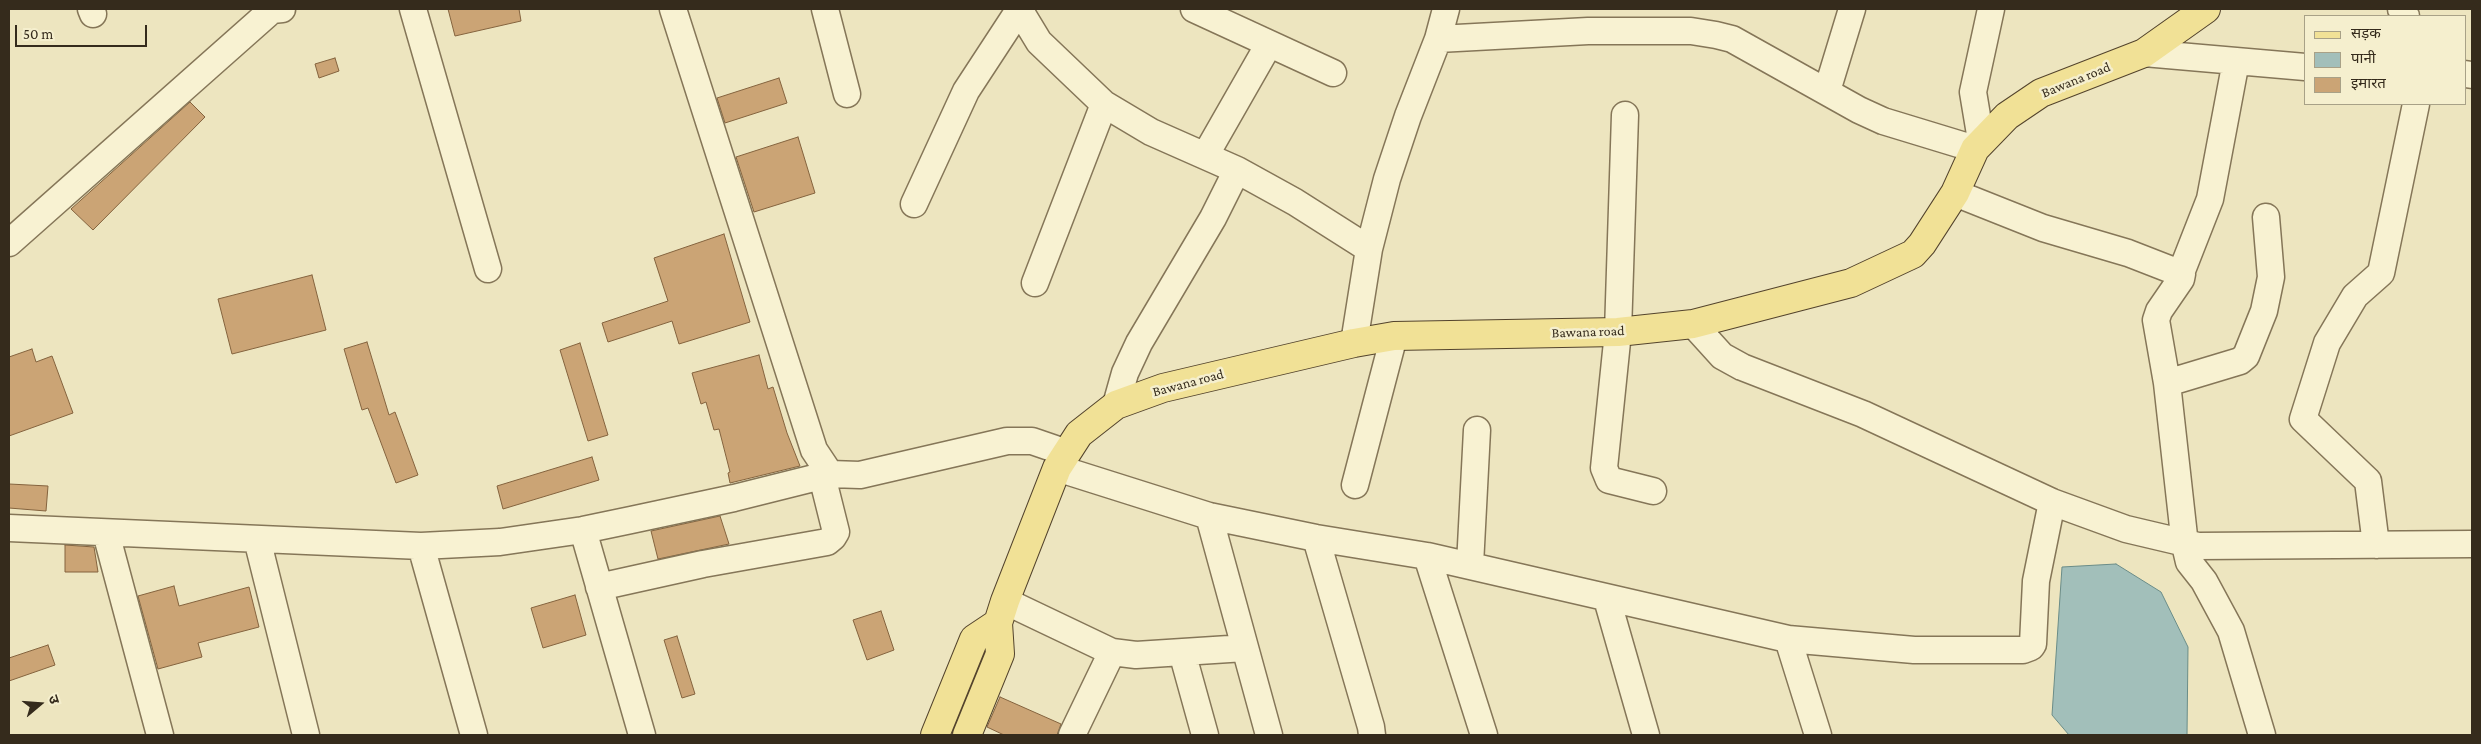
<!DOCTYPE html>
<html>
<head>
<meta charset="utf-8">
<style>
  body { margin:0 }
  #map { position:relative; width:2481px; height:744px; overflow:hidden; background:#ede5bf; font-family:"Crimson Pro","Noto Sans Devanagari",serif }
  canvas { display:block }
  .frame { position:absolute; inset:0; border:10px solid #352b1c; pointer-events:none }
  .legend { position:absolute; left:2304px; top:15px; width:162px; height:90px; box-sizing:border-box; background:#f5efce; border:1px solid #a8a187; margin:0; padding:6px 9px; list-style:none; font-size:15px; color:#352b1c }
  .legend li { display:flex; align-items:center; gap:10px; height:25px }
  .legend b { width:25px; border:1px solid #a8a187 }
  .north { position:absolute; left:15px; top:679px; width:50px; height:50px; -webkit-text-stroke:4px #f5efce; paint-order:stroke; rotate:72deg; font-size:14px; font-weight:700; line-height:20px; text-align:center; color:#352b1c }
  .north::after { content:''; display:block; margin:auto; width:18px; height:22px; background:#352b1c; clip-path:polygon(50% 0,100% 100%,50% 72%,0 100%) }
  .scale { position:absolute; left:15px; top:25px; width:132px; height:22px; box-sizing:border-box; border:2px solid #352b1c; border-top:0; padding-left:6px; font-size:15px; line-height:18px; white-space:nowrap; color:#352b1c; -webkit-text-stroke:4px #f5efce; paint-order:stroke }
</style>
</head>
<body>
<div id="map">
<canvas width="2481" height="744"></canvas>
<div class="frame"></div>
<ul class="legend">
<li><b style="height:6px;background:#f1e196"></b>सड़क</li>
<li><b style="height:14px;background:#a2bfba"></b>पानी</li>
<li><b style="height:14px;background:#cba475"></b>इमारत</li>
</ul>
<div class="north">उ</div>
<div class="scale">50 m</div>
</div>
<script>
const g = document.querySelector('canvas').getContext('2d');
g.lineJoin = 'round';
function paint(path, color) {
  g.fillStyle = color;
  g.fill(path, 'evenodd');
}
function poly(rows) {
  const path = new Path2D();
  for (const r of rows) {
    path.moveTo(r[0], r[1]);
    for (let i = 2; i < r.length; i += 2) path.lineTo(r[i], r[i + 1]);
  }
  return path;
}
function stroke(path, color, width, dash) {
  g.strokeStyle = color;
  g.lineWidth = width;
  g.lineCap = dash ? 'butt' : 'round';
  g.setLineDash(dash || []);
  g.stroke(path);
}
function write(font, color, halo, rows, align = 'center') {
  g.font = font + ' "Crimson Pro",serif';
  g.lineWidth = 5;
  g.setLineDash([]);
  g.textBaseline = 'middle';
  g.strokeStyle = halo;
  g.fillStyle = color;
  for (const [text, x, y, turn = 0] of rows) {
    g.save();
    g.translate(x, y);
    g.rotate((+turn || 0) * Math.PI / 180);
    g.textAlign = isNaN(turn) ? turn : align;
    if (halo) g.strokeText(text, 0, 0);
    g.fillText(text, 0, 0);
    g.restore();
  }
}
const water = poly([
  [2116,564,2161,592,2188,647,2187,735,2069,735,2052,715,2062,567,2116,564]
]);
const building = poly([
  [448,9,519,9,521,21,455,36,448,9],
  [335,58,339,71,319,78,315,64,335,58],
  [779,78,787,103,725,123,717,98,779,78],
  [190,102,205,117,93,230,71,209,190,102],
  [798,137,815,193,754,212,736,157,798,137],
  [724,234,750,322,679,344,672,321,608,342,602,323,668,301,654,258,724,234],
  [312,275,326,330,232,354,218,299,312,275],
  [367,342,389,415,395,412,418,475,396,483,368,408,362,410,344,349,367,342],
  [580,343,608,435,588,441,560,350,580,343],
  [32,349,36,362,52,356,73,413,9,436,9,357,32,349],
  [759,355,768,389,773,387,787,433,800,466,730,483,728,473,730,472,719,429,714,430,706,402,701,404,692,373,759,355],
  [592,457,599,480,503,509,497,486,592,457],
  [9,484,48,486,46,511,9,508,9,484],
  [720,516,729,544,658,559,651,531,720,516],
  [65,545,94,547,98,572,65,572,65,545],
  [174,586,179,606,249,587,259,627,198,643,202,657,158,669,138,596,174,586],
  [575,595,586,635,543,648,531,608,575,595],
  [881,611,894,650,867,660,853,620,881,611],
  [677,636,695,694,682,698,664,640,677,636],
  [48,645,55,665,9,681,9,658,48,645],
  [1000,697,1061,724,1057,735,1004,735,987,727,1000,697]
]);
const minor = poly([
  [91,9,93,14],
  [413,9,488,269],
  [673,9,814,450,830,474,860,475,1007,441,1032,441,1067,453],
  [825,9,847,94],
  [1019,9,1039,42,1104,104,1151,132,1237,170],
  [1194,9,1333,73],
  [2401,9,2406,16],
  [1438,39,1588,31,1691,31,1716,35,1732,39,1859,110,1883,121,1975,149],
  [2144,53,2305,67],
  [2465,74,2472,75],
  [1827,91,1852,9],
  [1625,115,1618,332,1604,468,1609,480,1653,491],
  [1981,140,1973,92,1991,9],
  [1205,156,1269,44],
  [1955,193,2043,228,2128,253,2182,274,2181,279,2159,311,2156,320,2167,383,2185,545,2189,562,2204,581,2231,631,2262,735],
  [914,204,966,91,1019,10],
  [9,243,272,10,282,9],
  [1369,249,1387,179,1408,116,1438,39,1446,9],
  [2181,273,2210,199,2236,61],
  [1035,283,1104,104],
  [1693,324,1722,356,1742,367,1863,414,2052,502,2126,529,2198,546,2472,544],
  [2167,383,2240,361,2246,356,2264,311,2271,277,2266,217],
  [1116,405,1125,373,1139,343,1213,218,1237,170,1295,202,1369,249,1354,343],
  [1057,468,1209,516,1316,538,1427,556,1788,639,1914,650,2023,650,2031,647,2033,644,2036,581,2052,502],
  [1355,485,1394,336],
  [1209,516,1269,735],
  [9,528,421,546,500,542,583,530,631,520,734,498,830,474],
  [583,530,642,735],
  [106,533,160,735],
  [1316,538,1371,727,1372,735],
  [257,539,306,735],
  [2376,545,2368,481,2303,419,2327,343,2355,296,2381,273,2416,104],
  [421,546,474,735],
  [1427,556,1484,735],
  [1470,565,1477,430],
  [599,587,703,564,827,542,833,537,836,532,822,476],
  [1607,599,1646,735],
  [1005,601,1112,652,1136,655,1245,648],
  [1788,639,1818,735],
  [1182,652,1205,735],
  [1072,735,1112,652]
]);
const major = poly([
  [935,735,974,639,998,623],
  [967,735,1000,654,998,623,1005,601,1057,468,1079,434,1116,405,1163,388,1354,343,1394,336,1618,332,1693,324,1851,283,1913,254,1922,244,1955,193,1975,149,2007,116,2041,93,2144,53,2206,9]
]);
const streetNames = [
  ["Bawana road",2076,80,-22],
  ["Bawana road",1588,332,-2],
  ["Bawana road",1188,383,-15]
];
paint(water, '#a2bfba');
stroke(water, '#6a8c88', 1);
paint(building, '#cba475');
stroke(building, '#84633e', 1);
stroke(minor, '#857658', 29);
stroke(major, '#53432c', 30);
stroke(minor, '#f8f2d2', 26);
stroke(major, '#f1e196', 28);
write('14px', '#352b1c', '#f5efce', streetNames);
</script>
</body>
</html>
